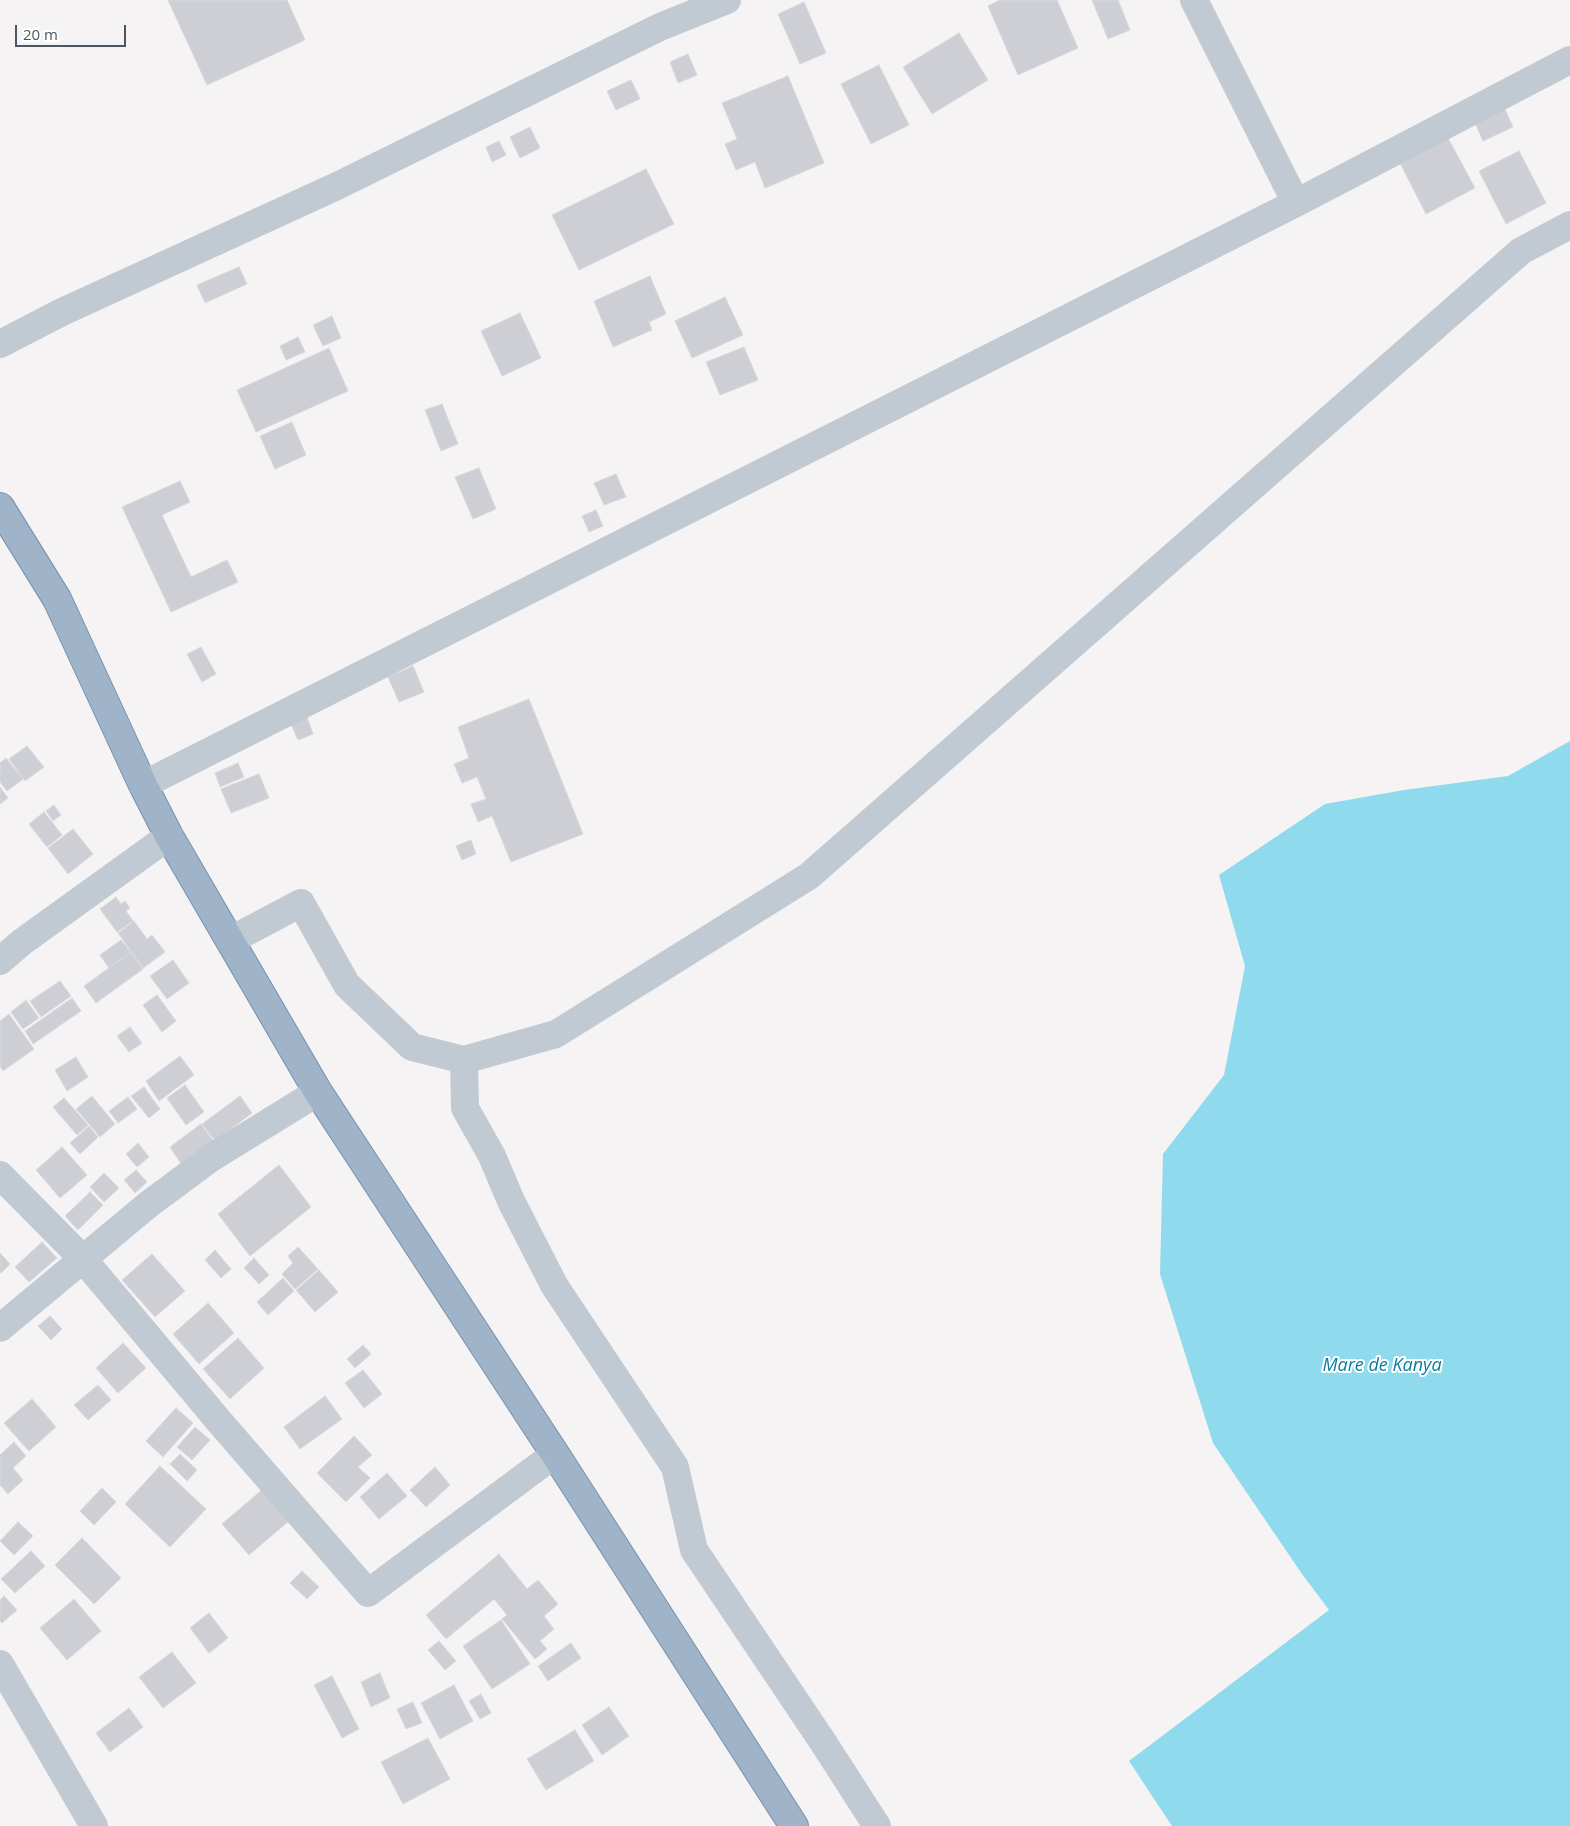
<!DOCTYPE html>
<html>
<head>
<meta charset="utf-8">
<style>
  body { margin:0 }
  #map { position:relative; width:1570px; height:1826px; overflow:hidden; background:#f5f3f3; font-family:"Open Sans",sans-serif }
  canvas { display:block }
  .scale { position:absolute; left:15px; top:25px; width:111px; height:22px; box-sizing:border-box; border:2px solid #4a5661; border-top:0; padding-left:6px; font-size:15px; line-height:18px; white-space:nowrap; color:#4a5661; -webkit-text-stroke:4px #fff; paint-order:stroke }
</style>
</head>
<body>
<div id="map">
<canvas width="1570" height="1826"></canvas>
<div class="scale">20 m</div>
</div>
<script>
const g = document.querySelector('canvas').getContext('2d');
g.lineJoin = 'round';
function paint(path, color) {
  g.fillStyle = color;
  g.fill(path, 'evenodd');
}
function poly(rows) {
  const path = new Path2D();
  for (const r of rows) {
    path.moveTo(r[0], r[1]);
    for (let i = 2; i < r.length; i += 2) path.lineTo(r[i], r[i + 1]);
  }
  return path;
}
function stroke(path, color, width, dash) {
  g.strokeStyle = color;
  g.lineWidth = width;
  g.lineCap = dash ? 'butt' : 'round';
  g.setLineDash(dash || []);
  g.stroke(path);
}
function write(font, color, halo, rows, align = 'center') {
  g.font = font + ' "Open Sans",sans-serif';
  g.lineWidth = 4;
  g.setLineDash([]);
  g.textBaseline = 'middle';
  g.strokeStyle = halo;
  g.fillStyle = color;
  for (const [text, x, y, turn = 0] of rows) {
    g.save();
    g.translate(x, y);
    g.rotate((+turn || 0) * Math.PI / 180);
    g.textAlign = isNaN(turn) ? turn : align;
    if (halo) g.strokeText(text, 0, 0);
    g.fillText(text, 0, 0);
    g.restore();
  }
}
const water = poly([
  [1570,741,1570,1826,1172,1826,1129,1761,1329,1610,1302,1574,1213,1443,1160,1274,1163,1154,1224,1075,1245,966,1219,875,1325,804,1404,790,1508,776]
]);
const building = poly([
  [168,0,287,0,305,40,207,85,168,0],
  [1000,0,1057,0,1078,48,1018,75,988,6,1000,0],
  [1092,0,1118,0,1130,30,1108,39,1092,0],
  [804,2,826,53,800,64,778,14,804,2],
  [959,33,988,80,932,114,903,67,959,33],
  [688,54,697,75,678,83,670,62,688,54],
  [879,65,909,125,871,144,841,84,879,65],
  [788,76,824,163,765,188,755,162,736,170,725,144,737,139,722,103,788,76],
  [631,80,640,99,616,110,607,91,631,80],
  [1503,105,1513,127,1483,141,1473,118,1503,105],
  [530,127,540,148,520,158,510,137,530,127],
  [1448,138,1475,188,1426,214,1400,163,1448,138],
  [499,141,506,155,492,162,486,147,499,141],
  [1519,151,1546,203,1506,224,1479,171,1519,151],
  [646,169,674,224,579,270,552,215,646,169],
  [239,267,247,284,205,303,197,285,239,267],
  [650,276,666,314,649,322,652,330,613,347,594,301,650,276],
  [725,297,743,335,692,358,675,321,725,297],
  [520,313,541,358,502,376,481,331,520,313],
  [332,316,341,338,323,346,313,325,332,316],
  [298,337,305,352,286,360,280,346,298,337],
  [744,347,758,380,720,395,706,362,744,347],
  [329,348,348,391,256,432,237,390,329,348],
  [442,404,458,444,441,451,425,410,442,404],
  [292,422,306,455,275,469,260,436,292,422],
  [479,468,496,509,473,519,455,477,479,468],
  [616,474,626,497,604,505,594,483,616,474],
  [180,481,190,502,162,515,191,577,227,560,238,582,171,612,122,507,180,481],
  [596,510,603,526,589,532,582,516,596,510],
  [201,647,216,674,202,682,187,654,201,647],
  [413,666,424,692,399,702,388,677,413,666],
  [529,699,583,834,511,862,492,816,478,822,471,804,486,799,477,777,462,783,454,764,469,758,458,727,529,699],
  [307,717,313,734,298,740,291,724,307,717],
  [27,746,44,767,25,781,9,759,27,746],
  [6,758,23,779,7,791,0,782,0,763,6,758],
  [238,763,244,777,220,787,215,773,238,763],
  [259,774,269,798,231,813,221,789,259,774],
  [0,787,8,798,0,804,0,787],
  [54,805,61,815,53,821,46,811,54,805],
  [44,812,62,835,47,847,29,824,44,812],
  [73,829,93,854,68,874,48,848,73,829],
  [471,840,476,854,462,860,456,846,471,840],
  [116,897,121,904,125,901,130,908,126,911,133,921,117,932,100,909,116,897],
  [134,921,147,939,152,935,165,952,143,968,118,933,134,921],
  [121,940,131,952,109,968,100,955,121,940],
  [131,952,143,969,96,1003,84,986,131,952],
  [173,960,189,983,167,999,150,976,173,960],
  [60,981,71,996,41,1017,30,1001,60,981],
  [157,995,176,1021,162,1032,143,1005,157,995],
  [72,998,81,1011,33,1044,25,1031,72,998],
  [26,1000,39,1018,23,1029,11,1012,26,1000],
  [9,1014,34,1049,3,1071,0,1066,0,1021,9,1014],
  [130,1027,142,1043,129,1052,117,1036,130,1027],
  [180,1056,194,1075,159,1101,146,1081,180,1056],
  [76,1057,88,1077,67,1091,55,1070,76,1057],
  [185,1085,204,1112,186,1125,167,1098,185,1085],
  [144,1087,160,1109,149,1118,131,1096,144,1087],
  [92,1096,115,1124,100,1137,76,1109,92,1096],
  [240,1096,252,1113,215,1141,202,1124,240,1096],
  [128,1097,137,1109,118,1123,109,1111,128,1097],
  [64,1098,88,1125,77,1135,53,1107,64,1098],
  [201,1124,214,1142,182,1165,170,1147,201,1124],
  [89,1126,98,1137,80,1154,70,1143,89,1126],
  [138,1143,149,1157,137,1167,126,1154,138,1143],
  [62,1147,87,1175,60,1198,36,1170,62,1147],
  [279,1165,311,1207,250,1256,218,1214,279,1165],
  [136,1170,147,1182,135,1193,124,1180,136,1170],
  [104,1173,119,1188,104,1202,90,1187,104,1173],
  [90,1192,103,1205,78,1230,65,1216,90,1192],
  [42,1242,57,1258,29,1282,15,1267,42,1242],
  [298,1247,318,1269,295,1289,282,1274,293,1263,288,1256,298,1247],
  [215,1250,231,1269,221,1278,205,1260,215,1250],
  [0,1253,10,1264,1,1273,0,1271,0,1253],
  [152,1254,185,1291,155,1317,122,1280,152,1254],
  [254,1258,269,1275,259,1284,244,1268,254,1258],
  [319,1270,338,1292,315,1312,296,1290,319,1270],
  [283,1278,294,1291,268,1315,257,1302,283,1278],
  [208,1303,234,1333,199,1364,173,1334,208,1303],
  [50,1316,62,1329,51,1340,38,1326,50,1316],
  [238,1338,264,1368,230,1399,203,1369,238,1338],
  [123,1343,146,1368,118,1393,96,1368,123,1343],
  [363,1345,371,1354,355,1368,347,1359,363,1345],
  [363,1370,382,1394,364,1408,345,1383,363,1370],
  [98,1385,111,1400,88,1420,74,1405,98,1385],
  [325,1396,342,1419,300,1449,284,1427,325,1396],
  [32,1399,56,1427,29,1451,4,1423,32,1399],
  [176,1408,193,1423,163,1457,146,1441,176,1408],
  [195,1427,210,1440,192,1460,177,1447,195,1427],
  [354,1436,372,1455,358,1467,370,1478,346,1502,317,1473,354,1436],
  [14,1442,26,1456,13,1468,23,1480,8,1494,0,1485,0,1455,14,1442],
  [180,1454,197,1470,187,1481,170,1464,180,1454],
  [160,1466,206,1509,170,1547,125,1504,160,1466],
  [435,1467,450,1485,426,1507,410,1490,435,1467],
  [387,1473,407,1496,379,1519,360,1497,387,1473],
  [102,1488,116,1502,94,1525,80,1511,102,1488],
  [263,1489,290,1520,249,1555,222,1524,263,1489],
  [18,1522,33,1536,14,1555,0,1541,18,1522],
  [82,1538,121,1578,94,1604,55,1565,82,1538],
  [31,1551,45,1566,15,1593,1,1579,31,1551],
  [499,1554,527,1589,538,1580,558,1604,544,1616,554,1629,540,1641,547,1649,535,1659,502,1619,507,1615,494,1599,446,1639,426,1615,499,1554],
  [302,1571,319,1587,307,1599,290,1583,302,1571],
  [4,1596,17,1610,2,1623,0,1621,0,1600,4,1596],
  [74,1599,101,1631,67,1660,40,1628,74,1599],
  [209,1613,228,1638,209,1653,190,1628,209,1613],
  [501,1620,530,1664,492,1689,463,1646,501,1620],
  [439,1641,456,1661,445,1670,428,1650,439,1641],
  [571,1643,581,1658,548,1681,538,1666,571,1643],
  [172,1652,196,1683,163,1708,139,1677,172,1652],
  [380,1673,390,1698,371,1707,361,1682,380,1673],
  [332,1676,359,1729,342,1738,314,1685,332,1676],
  [454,1685,473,1721,440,1739,421,1703,454,1685],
  [481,1694,491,1713,480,1719,469,1701,481,1694],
  [413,1702,422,1723,406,1729,397,1709,413,1702],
  [609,1707,629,1736,602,1755,582,1725,609,1707],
  [129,1708,143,1727,110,1752,96,1733,129,1708],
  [575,1730,594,1761,546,1790,527,1759,575,1730],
  [428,1738,450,1779,403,1804,381,1762,428,1738]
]);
const minor = poly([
  [1194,0,1296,203],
  [0,344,62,312,337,186,660,27,727,0],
  [143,785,1296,203,1570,60],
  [231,940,301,903,347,985,412,1047,464,1060],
  [0,961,22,942,169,836],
  [0,1175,83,1259,218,1420,368,1593,555,1454],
  [0,1328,149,1204,211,1158,318,1092],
  [0,1664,94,1826],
  [877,1826,823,1742,694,1550,675,1467,554,1285,511,1201,492,1156,465,1108,464,1060,556,1034,809,876,1521,251,1570,225]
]);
const trunk = poly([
  [0,507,57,599,143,785,169,836,318,1092,555,1454,794,1826]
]);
const waterNames = [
  ["Mare de Kanya",1382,1366]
];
paint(water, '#90daee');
paint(building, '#cdcfd5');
stroke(building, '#d7d9de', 1);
stroke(trunk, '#7690ad', 30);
stroke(minor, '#c1cad2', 28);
stroke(trunk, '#9fb4c9', 28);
write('italic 18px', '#0c7c9b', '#fff', waterNames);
</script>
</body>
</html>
